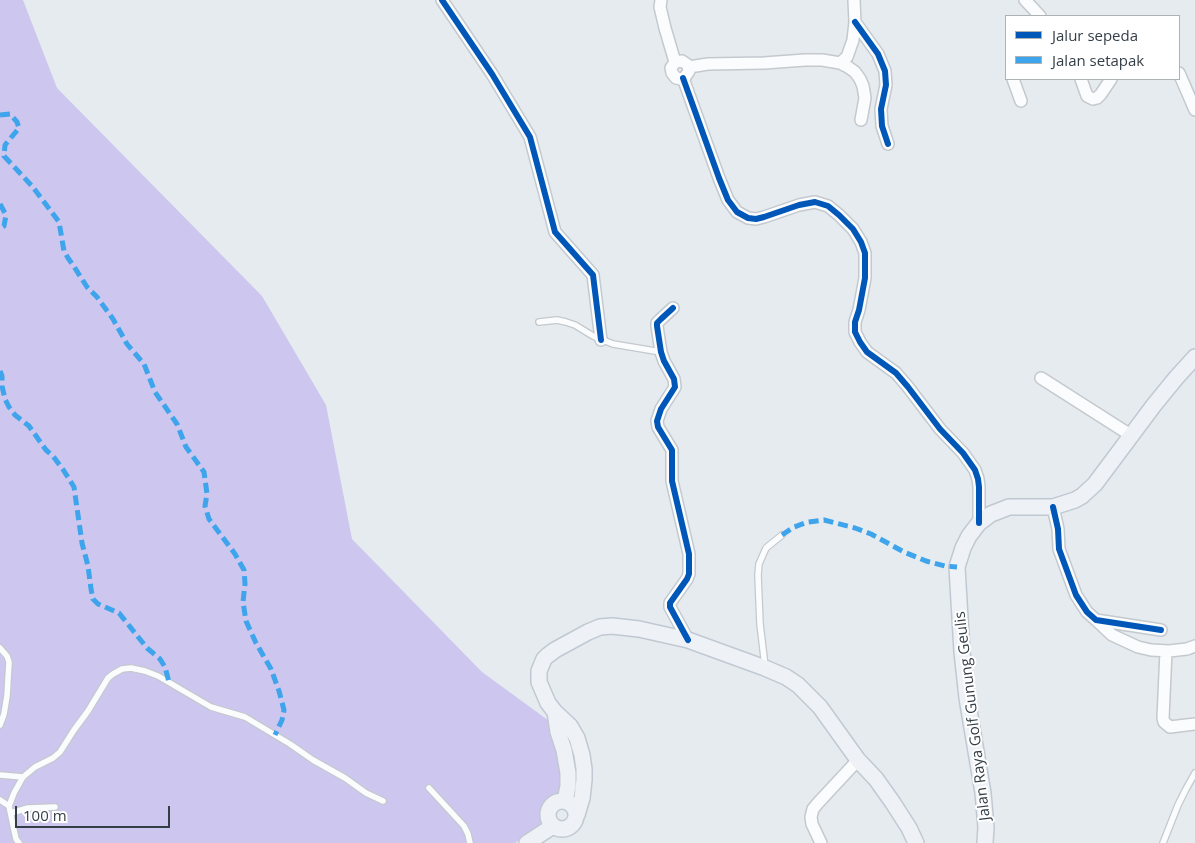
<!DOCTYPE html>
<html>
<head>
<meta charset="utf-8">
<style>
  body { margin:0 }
  #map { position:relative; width:1195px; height:843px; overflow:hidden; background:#e6ebf0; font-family:"Open Sans",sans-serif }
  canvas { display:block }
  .legend { position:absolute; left:1005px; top:15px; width:175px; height:65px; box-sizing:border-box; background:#fff; border:1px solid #adb2b5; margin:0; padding:6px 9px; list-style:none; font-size:15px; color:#333e46 }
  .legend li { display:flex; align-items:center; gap:10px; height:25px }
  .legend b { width:25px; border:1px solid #adb2b5 }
  .scale { position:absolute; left:15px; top:806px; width:155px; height:22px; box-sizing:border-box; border:2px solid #333e46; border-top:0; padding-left:6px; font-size:15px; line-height:18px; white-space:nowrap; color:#333e46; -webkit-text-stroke:4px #fff; paint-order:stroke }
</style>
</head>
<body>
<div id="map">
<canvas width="1195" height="843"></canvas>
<ul class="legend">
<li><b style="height:6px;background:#0057b8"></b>Jalur sepeda</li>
<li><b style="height:6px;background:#3ea4ec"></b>Jalan setapak</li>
</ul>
<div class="scale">100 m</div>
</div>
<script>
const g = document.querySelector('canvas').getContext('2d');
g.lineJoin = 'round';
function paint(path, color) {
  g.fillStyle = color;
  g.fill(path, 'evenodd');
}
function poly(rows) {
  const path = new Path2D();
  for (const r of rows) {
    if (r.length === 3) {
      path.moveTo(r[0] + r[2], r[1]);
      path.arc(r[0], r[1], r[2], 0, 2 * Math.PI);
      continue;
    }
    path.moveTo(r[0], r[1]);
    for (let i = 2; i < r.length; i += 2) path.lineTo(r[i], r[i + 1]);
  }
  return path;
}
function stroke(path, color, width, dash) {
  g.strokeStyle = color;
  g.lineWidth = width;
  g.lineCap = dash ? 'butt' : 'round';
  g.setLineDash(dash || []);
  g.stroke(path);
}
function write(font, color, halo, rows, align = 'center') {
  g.font = font + ' "Open Sans",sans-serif';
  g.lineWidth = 4;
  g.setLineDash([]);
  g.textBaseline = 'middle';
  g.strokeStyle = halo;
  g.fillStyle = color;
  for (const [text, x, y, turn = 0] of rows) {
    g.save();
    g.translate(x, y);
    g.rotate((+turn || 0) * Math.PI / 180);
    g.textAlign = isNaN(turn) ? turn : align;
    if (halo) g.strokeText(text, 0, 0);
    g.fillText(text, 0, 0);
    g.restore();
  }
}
const green = poly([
  [0,0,23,0,57,88,262,296,326,405,352,539,482,672,567,734,577,772,543,825,515,843,0,843]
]);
const service = poly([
  [539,322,557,320,566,322,575,325,593,336,613,344,661,352],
  [0,648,7,656,9,662,7,696,4,714,0,725],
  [765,666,760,624,758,575,759,564,766,548,782,535],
  [0,775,23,777],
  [429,788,464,826,468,834,470,843],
  [0,800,9,806],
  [11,813,28,808,55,807],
  [19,843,16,839,14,830,9,806,14,793,23,777,35,767,53,758,60,752,74,730,88,711,108,678,113,674,122,669,131,668,145,671,158,676,211,707,245,717,290,744,313,760,345,778,366,793,383,801],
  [1163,843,1178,805,1186,789,1195,773]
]);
const minor = poly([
  [442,0,492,74,530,137,555,232,593,275,601,340],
  [661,0,660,7,665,28,675,62,671,68,672,73,676,78,681,79,685,77,689,71,688,65,682,61,675,62],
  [1025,0,1040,16],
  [855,22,878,54,885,71,886,85,881,109,882,126,888,144],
  [840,63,847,57,853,40,855,22,854,0],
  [689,67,708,64,764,63,805,60,822,60,840,63,848,67,855,72,860,79,863,86,865,98,861,120],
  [1179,73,1195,110],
  [683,78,719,178,728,200,737,212,748,218,756,219,764,217,799,205,815,202,828,206,839,215,853,229,861,242,865,253,865,278,859,310,855,322,855,332,860,342,867,352,896,373,908,387,940,429,963,453,975,470,978,479,979,487,979,523],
  [1013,79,1021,101],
  [1081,79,1087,96,1093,99,1097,98,1101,94,1111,79],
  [673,308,661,319,657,323,657,326,661,352,664,361,674,379,675,387,661,409,657,421,658,427,672,450,672,481,689,554,689,574,687,579,670,603,670,607,688,640],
  [1041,378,1132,436],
  [1053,507,1058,529,1059,549,1076,595,1087,612,1096,620,1161,630],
  [1096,620,1112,635,1138,647,1151,650,1169,651,1187,649,1195,646],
  [1166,651,1163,718,1164,722,1170,727,1195,724],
  [821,843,812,824,811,817,813,809,818,803,858,760]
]);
const secondary = poly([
  [555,712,558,732,564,750,568,773,568,786,565,801],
  [562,815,14],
  [577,815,582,798,584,780,584,769,582,755,577,738,570,726,555,712,548,703,539,682,539,671,544,659,547,656,555,650,588,632,600,627,612,626,639,629,688,640,765,668,786,677,798,685,820,707,858,760,876,779,893,803,909,828,916,843],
  [527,843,553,826],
  [985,843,986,827,983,793,967,698,962,652,957,567,963,548,969,536,979,523,991,514,1009,507,1053,507,1075,500,1082,496,1095,484,1154,405,1176,378,1195,357]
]);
const quiet = poly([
  [0,115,10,114,17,122,19,128,5,145,4,156,32,186,59,222,64,251,68,258,73,265,87,287,97,297,113,319,127,344,144,364,155,392,177,424,186,447,204,472,207,494,205,506,209,519,235,554,244,570,245,584,243,602,246,621,256,643,271,669,279,691,284,710,282,720,275,735],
  [0,204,6,215,4,226,0,228],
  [0,371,2,376,2,386,5,399,9,407,15,415,29,426,46,450,53,456,64,471,74,487,82,543,88,566,91,589,93,599,98,604,119,613,147,648,160,659,165,667,169,682],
  [782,535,794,527,808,522,824,520,855,528,871,534,904,552,926,561,945,566,957,567]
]);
const cycleway = poly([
  [442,0,492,74,530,137,555,232,593,275,601,340],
  [855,22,878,54,885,71,886,85,881,109,882,126,888,144],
  [683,78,719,178,728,200,737,212,748,218,756,219,764,217,799,205,815,202,828,206,839,215,853,229,861,242,865,253,865,278,859,310,855,322,855,332,860,342,867,352,896,373,908,387,940,429,963,453,975,470,978,479,979,487,979,523],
  [673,308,661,319,657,323,657,326,661,352,664,361,674,379,675,387,661,409,657,421,658,427,672,450,672,481,689,554,689,574,687,579,670,603,670,607,688,640],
  [1053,507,1058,529,1059,549,1076,595,1087,612,1096,620,1161,630]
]);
const streetNames = [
  ["Jalan Raya Golf Gunung Geulis",973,716,-97]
];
paint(green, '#cdc6ee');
stroke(service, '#c4c9ce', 8);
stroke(minor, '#c4c9ce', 14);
stroke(secondary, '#c0c9d2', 18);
stroke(service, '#fbfcfd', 5.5);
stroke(minor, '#fbfcfd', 11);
stroke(secondary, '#eef1f6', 15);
stroke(quiet, '#3ea4ec', 5, [10, 5]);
stroke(cycleway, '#0057b8', 6);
write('15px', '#333e46', '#fff', streetNames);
</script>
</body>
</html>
